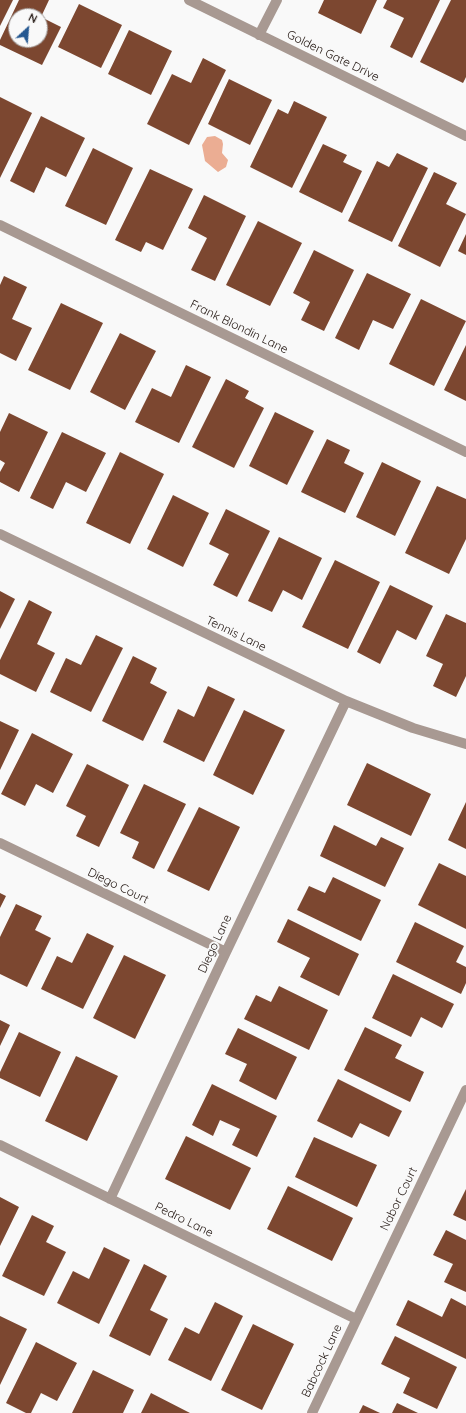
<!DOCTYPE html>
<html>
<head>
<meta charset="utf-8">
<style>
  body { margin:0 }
  #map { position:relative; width:466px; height:1413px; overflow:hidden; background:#f9f9f9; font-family:Quicksand,sans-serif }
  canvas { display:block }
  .north { position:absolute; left:8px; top:8px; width:40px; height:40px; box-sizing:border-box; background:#f9f9f9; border:1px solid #a39e9c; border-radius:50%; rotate:26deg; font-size:11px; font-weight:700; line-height:16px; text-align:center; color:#211510 }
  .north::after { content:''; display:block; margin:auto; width:14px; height:18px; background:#255891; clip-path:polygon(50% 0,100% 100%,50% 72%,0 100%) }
</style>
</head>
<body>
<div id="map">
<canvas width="466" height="1413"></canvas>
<div class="north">N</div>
</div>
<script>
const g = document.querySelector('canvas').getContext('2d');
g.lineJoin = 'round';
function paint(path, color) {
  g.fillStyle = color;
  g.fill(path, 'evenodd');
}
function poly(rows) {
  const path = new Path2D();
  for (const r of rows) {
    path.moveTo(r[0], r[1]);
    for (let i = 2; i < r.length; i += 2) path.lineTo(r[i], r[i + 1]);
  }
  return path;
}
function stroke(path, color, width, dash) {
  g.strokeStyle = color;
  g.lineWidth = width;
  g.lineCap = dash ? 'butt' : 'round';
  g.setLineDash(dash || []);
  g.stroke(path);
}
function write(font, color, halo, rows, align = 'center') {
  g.font = font + ' Quicksand,sans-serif';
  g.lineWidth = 4;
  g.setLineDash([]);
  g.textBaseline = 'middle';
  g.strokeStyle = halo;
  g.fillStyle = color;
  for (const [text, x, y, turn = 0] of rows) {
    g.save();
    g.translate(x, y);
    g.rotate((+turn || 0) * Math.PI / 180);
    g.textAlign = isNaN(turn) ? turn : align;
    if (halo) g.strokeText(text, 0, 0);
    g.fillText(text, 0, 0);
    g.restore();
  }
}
const water = poly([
  [215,136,222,140,223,144,222,153,228,160,226,167,218,172,205,161,202,145,207,137]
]);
const building = poly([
  [0,0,13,0,0,26],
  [19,0,49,0,41,17,61,27,42,65,0,45,0,40],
  [16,16,40,16,40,40,16,40],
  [324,0,377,0,361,34,318,13],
  [387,0,440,0,412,58,390,47,404,18,383,8],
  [451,0,466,0,466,77,463,83,420,62],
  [79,4,122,25,101,68,58,47],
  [129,30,172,51,151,95,108,74],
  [203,58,226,70,189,145,147,124,172,74,191,83],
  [229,79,272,100,250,145,208,124],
  [0,97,32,113,0,178],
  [294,101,327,117,292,188,250,167,278,109,288,114],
  [41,116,85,138,66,177,46,167,34,193,10,181],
  [323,144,347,155,343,162,362,171,342,213,299,192],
  [93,148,133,168,106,225,65,206],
  [397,153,428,168,392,242,348,221,377,161,389,167],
  [150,169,193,189,163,250,146,242,141,252,115,240],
  [434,172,457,183,446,204,466,214,440,267,398,246],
  [204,195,246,216,215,281,191,270,207,238,188,228],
  [258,221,302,243,270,306,226,285],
  [466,234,466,255,458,251],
  [314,250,354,270,324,331,301,320,310,302,293,293],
  [367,273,411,294,393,329,373,320,359,350,335,338],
  [4,276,27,287,12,319,32,328,16,361,0,353,0,285],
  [421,299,466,321,434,386,389,364],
  [61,303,103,323,70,390,28,370],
  [120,333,156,351,125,410,90,392],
  [466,345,466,401,444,390],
  [186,365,211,377,179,443,135,422,152,388,171,397],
  [226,379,249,391,245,398,264,408,234,468,192,447],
  [275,412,314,431,287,485,249,466],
  [9,413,48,432,19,492,0,482,0,472,5,463,0,460,0,432],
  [62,432,106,453,86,492,66,482,53,509,30,498],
  [327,439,350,450,344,463,364,473,345,513,301,492],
  [120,452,164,474,130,544,86,523],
  [382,462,421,481,395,536,356,517],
  [437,486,466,499,466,539,449,574,405,553],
  [173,495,209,513,183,567,147,549],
  [226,509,270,531,237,597,213,585,229,554,209,544],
  [279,537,322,558,302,600,283,590,272,612,248,601],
  [335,560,380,582,348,649,302,627],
  [390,585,433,606,416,640,397,630,380,664,357,652],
  [0,591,15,599,0,629],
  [29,600,52,612,37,644,55,653,36,692,0,674,0,660],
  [446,614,466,623,466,676,456,697,433,686,443,664,426,656],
  [96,635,123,648,91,712,50,692,66,658,81,665],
  [133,656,157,668,150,683,167,692,143,741,102,721],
  [208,686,235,699,204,762,163,742,178,709,194,717],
  [244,710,285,730,253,795,213,775],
  [0,721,19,730,0,770],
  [32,733,73,754,53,793,36,784,25,806,1,794],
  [367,763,431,794,411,836,347,805],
  [87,764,129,785,99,847,76,836,86,816,66,806],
  [144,784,186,804,154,869,132,858,139,842,120,833],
  [466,802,466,849,448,840],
  [199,807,240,827,209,891,167,871],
  [334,825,376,846,381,837,404,848,385,887,320,856],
  [439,863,466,876,466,929,418,905],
  [333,877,381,900,361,941,297,910,309,886,325,893],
  [0,893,6,896,0,908],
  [16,904,42,916,35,930,51,938,27,987,0,974,0,937],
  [288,919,359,954,339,996,300,977,310,958,277,942],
  [415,922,464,946,456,962,466,967,466,983,461,994,396,962],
  [87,933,114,946,83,1009,41,989,57,956,72,963],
  [124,955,166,975,135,1039,93,1018],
  [393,974,454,1004,442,1028,421,1017,411,1037,372,1018],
  [279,986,328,1010,309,1050,244,1019,256,995,271,1002],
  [0,1020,10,1025,0,1046],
  [365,1027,402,1045,395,1058,424,1072,410,1102,344,1070],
  [238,1028,297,1057,276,1100,239,1081,247,1064,225,1054],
  [19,1032,61,1052,40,1097,0,1078,0,1072],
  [76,1056,118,1076,87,1141,45,1121],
  [338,1079,402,1111,389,1137,360,1123,352,1138,317,1121],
  [212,1084,277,1116,257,1157,232,1145,240,1129,220,1120,213,1136,192,1125],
  [186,1136,251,1168,230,1210,165,1179],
  [314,1137,377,1165,357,1207,295,1177],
  [288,1186,353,1218,332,1261,267,1229],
  [466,1189,466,1221,453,1215],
  [0,1197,19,1207,0,1246],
  [32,1215,54,1226,46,1242,66,1252,44,1296,2,1276],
  [446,1230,466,1240,466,1292,444,1282,453,1264,433,1255],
  [104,1247,130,1260,99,1324,57,1303,73,1271,89,1279],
  [144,1264,167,1276,150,1310,168,1319,150,1356,109,1336],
  [451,1298,466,1306,466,1359,396,1325,408,1300,442,1317],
  [215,1302,243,1316,211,1381,168,1360,185,1327,199,1334],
  [0,1316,27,1329,0,1385],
  [253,1324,294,1344,262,1410,221,1390],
  [395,1336,457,1367,437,1409,403,1393,410,1378,381,1364],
  [36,1342,77,1363,57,1401,41,1393,31,1413,26,1413,6,1403],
  [93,1370,134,1390,123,1413,72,1413],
  [151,1393,190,1413,141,1413],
  [397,1403,418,1413,392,1413],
  [363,1405,380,1413,359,1413]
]);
const street = poly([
  [189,0,466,136],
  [259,35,277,0],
  [0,225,466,452],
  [0,534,346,701,413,728,466,744],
  [0,843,226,952],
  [0,1145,356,1319],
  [110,1199,226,952,346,701],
  [312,1413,466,1090]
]);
const streetNames = [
  ["Golden Gate Drive",333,56,26],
  ["Frank Blondin Lane",239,327,26],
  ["Tennis Lane",236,634,26],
  ["Diego Court",118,886,26],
  ["Diego Lane",215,944,-65],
  ["Nabor Court",399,1199,-64],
  ["Pedro Lane",184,1220,26],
  ["Babcock Lane",322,1361,-65]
];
paint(water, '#ebad93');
paint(building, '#7c4730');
stroke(street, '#a89992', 10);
write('12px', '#211510', '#f9f9f9', streetNames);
</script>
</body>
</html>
